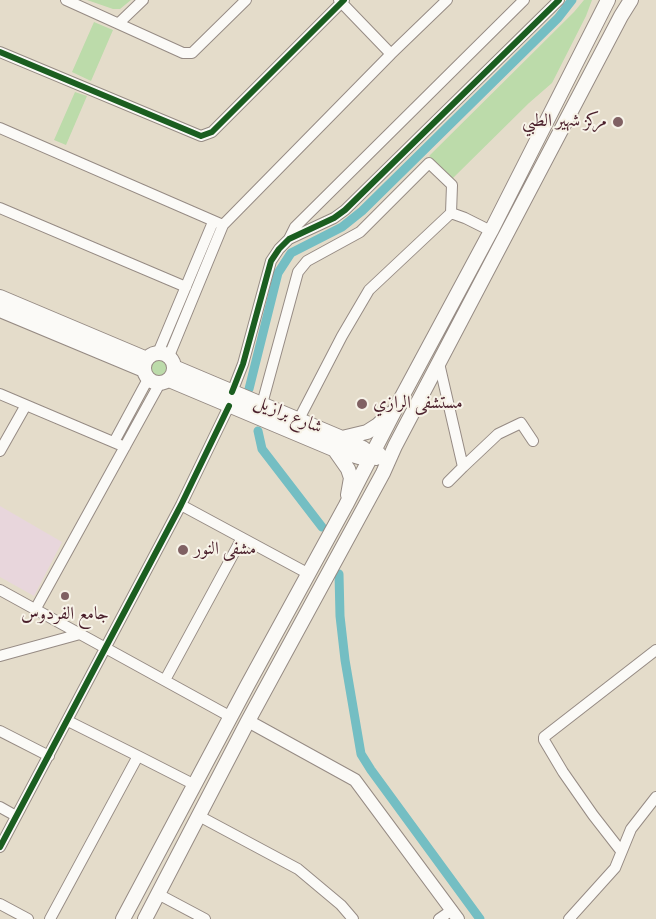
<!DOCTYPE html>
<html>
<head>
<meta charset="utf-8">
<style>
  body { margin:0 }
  canvas { display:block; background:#e4dcca }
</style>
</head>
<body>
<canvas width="656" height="919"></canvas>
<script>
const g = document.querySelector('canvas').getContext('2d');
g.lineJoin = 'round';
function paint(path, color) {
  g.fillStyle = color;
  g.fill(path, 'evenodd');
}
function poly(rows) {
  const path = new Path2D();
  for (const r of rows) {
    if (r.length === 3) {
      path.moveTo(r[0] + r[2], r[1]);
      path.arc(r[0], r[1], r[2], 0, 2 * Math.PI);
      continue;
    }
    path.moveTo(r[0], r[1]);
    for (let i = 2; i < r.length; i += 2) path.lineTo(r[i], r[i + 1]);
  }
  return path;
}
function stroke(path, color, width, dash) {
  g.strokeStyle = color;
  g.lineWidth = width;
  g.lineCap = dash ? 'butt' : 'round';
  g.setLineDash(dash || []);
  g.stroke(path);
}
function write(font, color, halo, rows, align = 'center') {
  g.font = font + ' "IM FELL Great Primer",Amiri,serif';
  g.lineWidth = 4;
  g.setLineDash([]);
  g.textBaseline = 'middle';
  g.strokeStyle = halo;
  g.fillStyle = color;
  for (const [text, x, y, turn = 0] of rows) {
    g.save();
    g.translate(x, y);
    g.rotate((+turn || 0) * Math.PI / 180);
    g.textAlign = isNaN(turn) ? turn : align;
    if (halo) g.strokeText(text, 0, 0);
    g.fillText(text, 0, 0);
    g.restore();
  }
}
const built = poly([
  [0,506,62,542,34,596,0,577]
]);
const green = poly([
  [87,0,131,0,120,9,113,9],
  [584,0,592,0,586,16,552,83,529,103,452,179,429,156,574,12],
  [94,22,113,30,91,81,72,72],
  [75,92,87,96,66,145,54,140],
  [159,368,9]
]);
const canal = poly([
  [249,389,278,273,291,253,342,227,362,211,558,18,572,0],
  [258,431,262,449,322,527],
  [339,574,340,616,345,660,361,754,371,770,480,919]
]);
const minor = poly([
  [66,0,183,53,192,53,246,0],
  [339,0,391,54],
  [119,23,143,0],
  [0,52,201,136,212,132,344,0],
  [0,128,223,225],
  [0,208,186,287],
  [289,239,295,227,524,0],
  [158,353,213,222],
  [169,356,223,225,391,54,447,0],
  [439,363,463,467,498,434,521,423,533,441],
  [232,392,243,364,271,261,279,249,289,239,334,218,345,210,559,0],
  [0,394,125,447],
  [262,404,298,272,307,261,360,232,429,163,452,185,451,213],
  [299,419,342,336,369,290,451,213,465,218,491,231],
  [114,442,148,379],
  [0,451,26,405],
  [448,482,463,467],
  [181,505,309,574],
  [0,590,231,717],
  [36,608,160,383],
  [0,656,80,634],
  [165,680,242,538],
  [68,721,138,756],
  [0,731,49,756],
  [0,807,16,816],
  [199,816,298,869,341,905,353,919],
  [0,847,181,505,229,406],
  [621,851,593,815,563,772,544,740,544,737,656,650],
  [158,894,205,919],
  [0,904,28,919],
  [50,919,138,756,195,785],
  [439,919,452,910],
  [569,919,615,868,631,829,656,797]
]);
const major = poly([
  [248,721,355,780,458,919]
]);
const highway = poly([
  [0,297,147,359],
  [0,310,144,370],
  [159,368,15],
  [174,367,342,438,363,448,376,458],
  [169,380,333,449,359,457,379,454],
  [342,438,367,432,378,425,389,414],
  [334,449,348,469,351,478,348,495],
  [123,919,247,686,346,505,397,406,491,231,608,0],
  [145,919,248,721,383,473,395,446,621,16,631,0]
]);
const cycleway = poly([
  [0,52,201,136,212,132,344,0],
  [232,392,243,364,271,261,279,249,289,239,334,218,345,210,559,0],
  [0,847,181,505,229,406]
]);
const markers = [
  [618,122,6,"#806163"],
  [362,404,6,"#806163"],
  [183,550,6,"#806163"],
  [65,596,5,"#806163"]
];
const poiNames = [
  ["مركز شهير الطبي",607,122,"right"],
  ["مستشفى الرازي",373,404],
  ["مشفى النور",194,550],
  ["جامع الفردوس",65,615,"center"]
];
const streetNames = [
  ["شارع برازيل",288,415,23]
];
paint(built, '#e8d6dc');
paint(green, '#bcdbaa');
stroke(canal, '#74bec3', 9);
stroke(minor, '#968b84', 12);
stroke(major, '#968b84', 14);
stroke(highway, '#968b84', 16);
stroke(minor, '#fbfaf7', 10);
stroke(major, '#fbfaf7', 12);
stroke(highway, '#fbfaf7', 14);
stroke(cycleway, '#1b5e20', 6);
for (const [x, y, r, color] of markers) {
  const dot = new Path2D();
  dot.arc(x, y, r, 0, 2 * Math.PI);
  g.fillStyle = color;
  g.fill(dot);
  stroke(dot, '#f7f3e8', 2);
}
write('18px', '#4a1f2b', '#f7f3e8', poiNames, 'left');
write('18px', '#4a1f2b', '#f7f3e8', streetNames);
</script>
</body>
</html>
